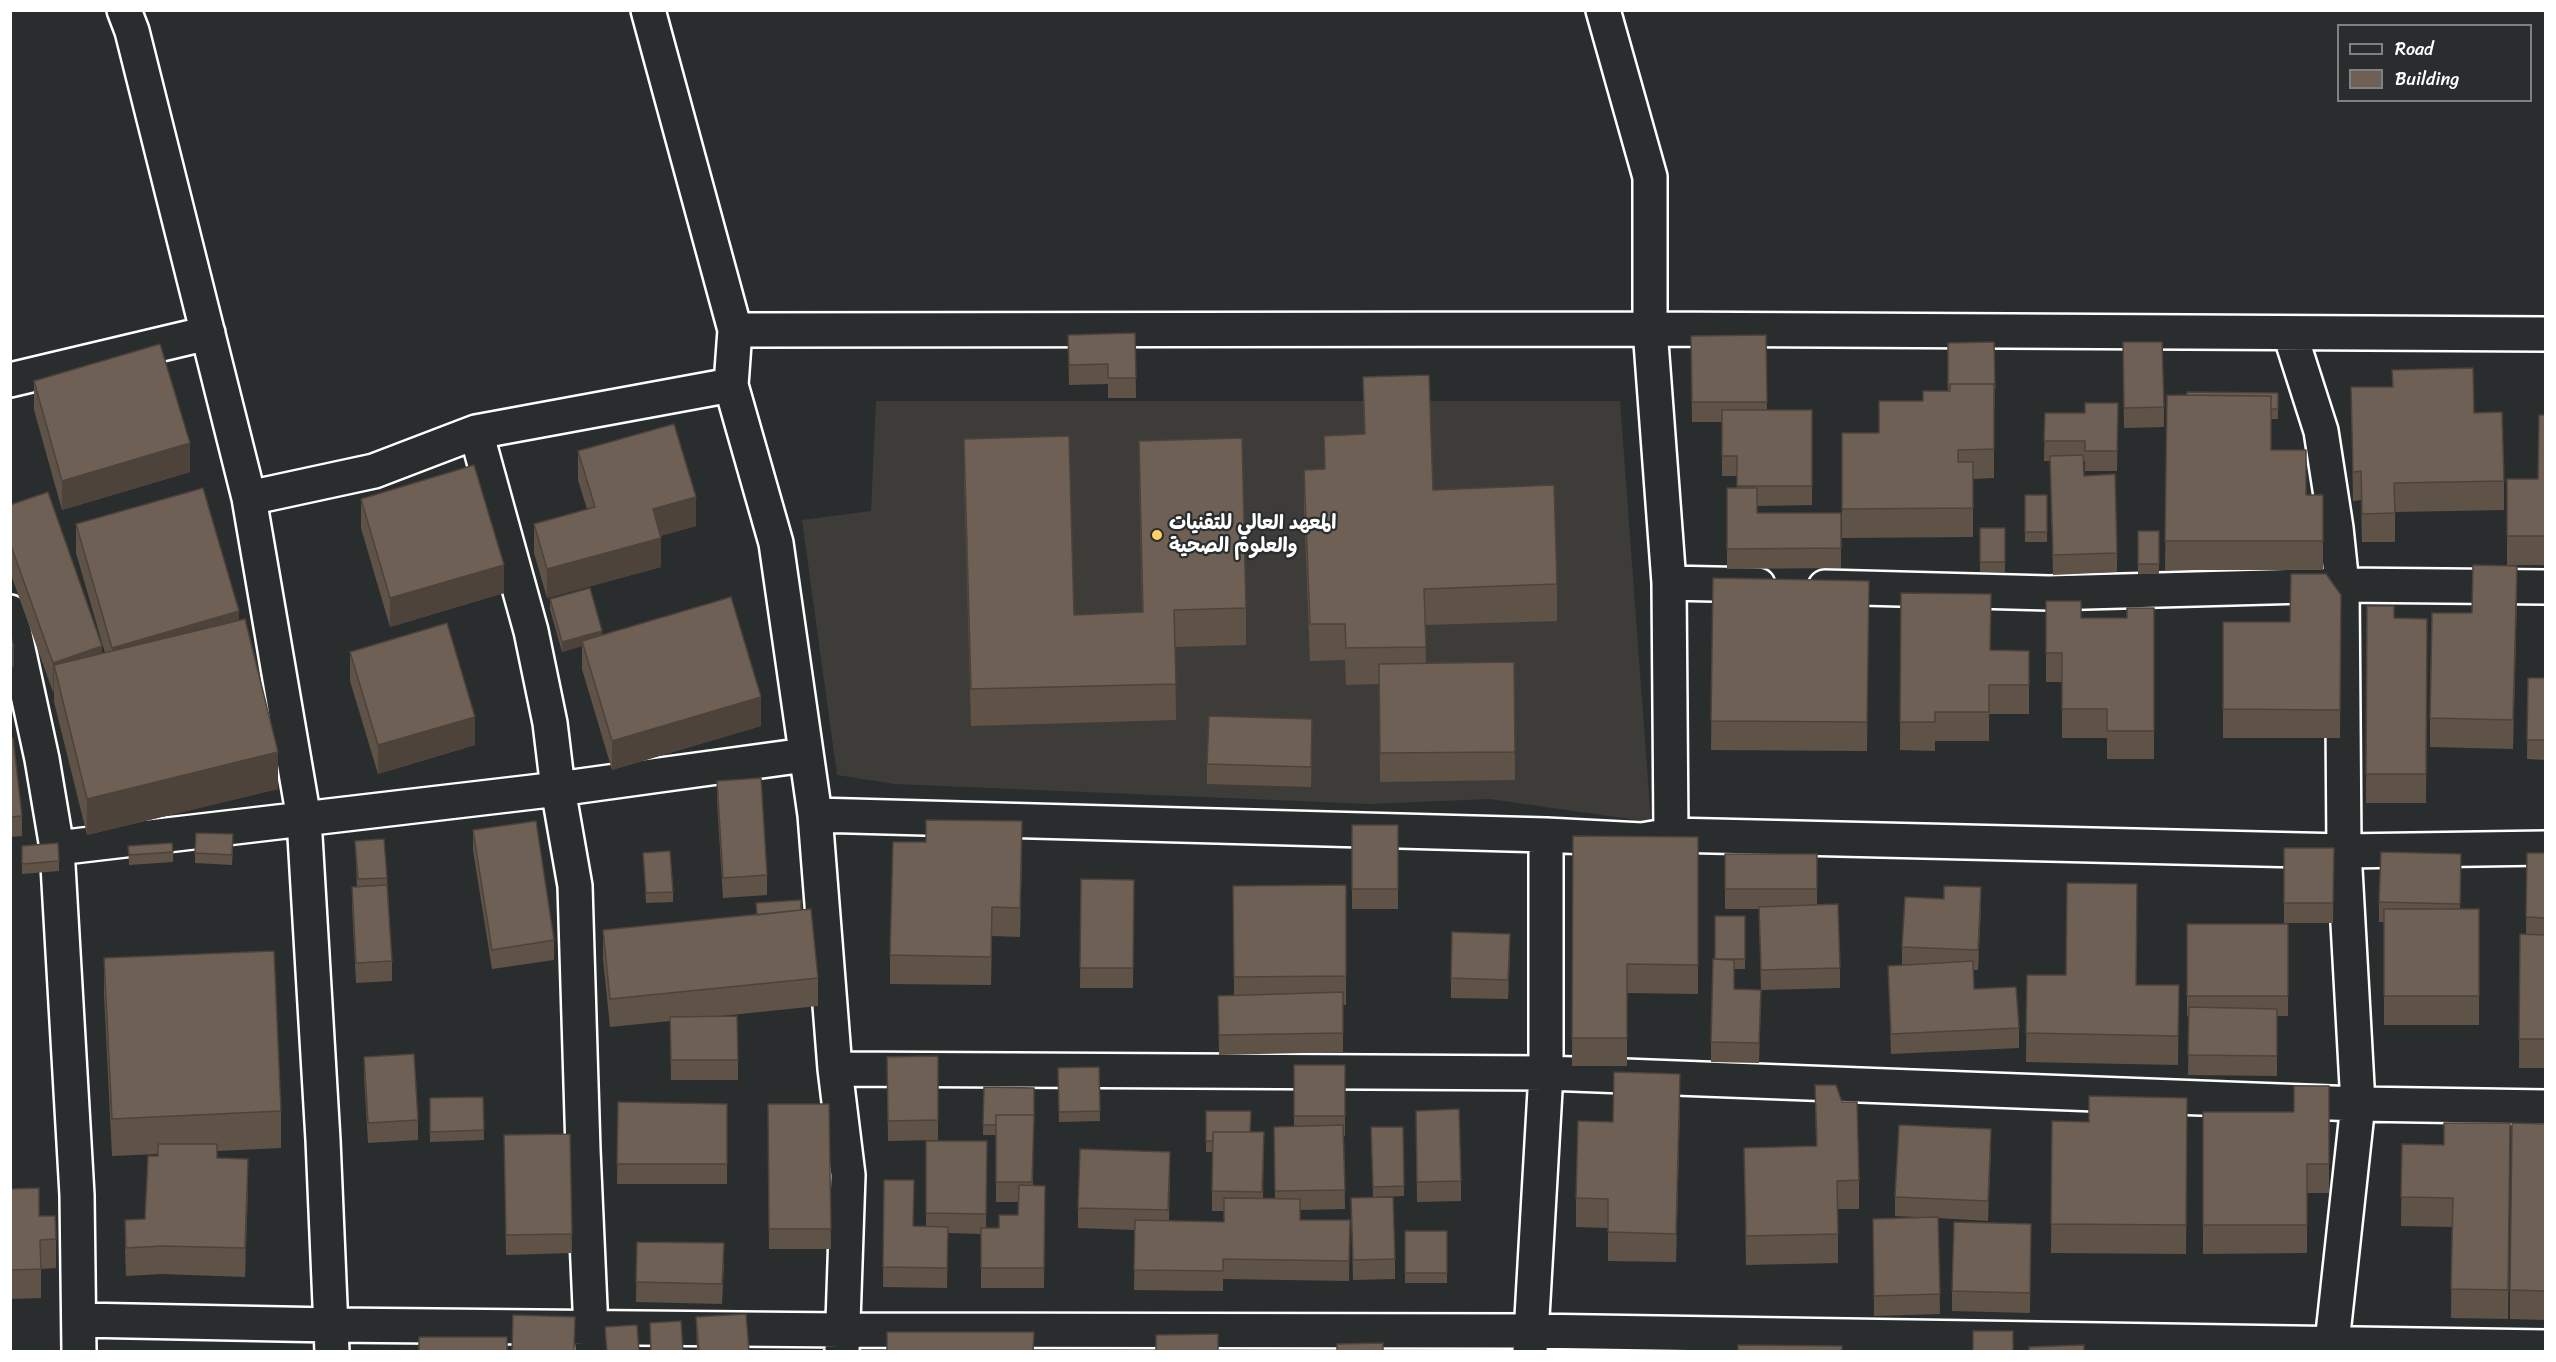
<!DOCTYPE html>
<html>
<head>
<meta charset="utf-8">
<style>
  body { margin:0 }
  #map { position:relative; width:2556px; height:1362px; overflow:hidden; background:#2a2d2e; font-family:Sriracha,sans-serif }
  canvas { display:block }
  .frame { position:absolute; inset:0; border:12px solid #fff; pointer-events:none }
  .legend { position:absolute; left:2337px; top:24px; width:195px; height:78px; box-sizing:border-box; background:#2a2d2e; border:2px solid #7f8182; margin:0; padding:8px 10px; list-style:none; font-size:18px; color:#fff }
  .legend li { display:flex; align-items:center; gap:12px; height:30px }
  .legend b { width:30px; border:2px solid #7f8182 }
</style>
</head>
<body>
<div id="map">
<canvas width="2556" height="1362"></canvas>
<div class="frame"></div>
<ul class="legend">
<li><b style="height:8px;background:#2a2d2e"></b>Road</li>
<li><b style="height:16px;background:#6e6054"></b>Building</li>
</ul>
</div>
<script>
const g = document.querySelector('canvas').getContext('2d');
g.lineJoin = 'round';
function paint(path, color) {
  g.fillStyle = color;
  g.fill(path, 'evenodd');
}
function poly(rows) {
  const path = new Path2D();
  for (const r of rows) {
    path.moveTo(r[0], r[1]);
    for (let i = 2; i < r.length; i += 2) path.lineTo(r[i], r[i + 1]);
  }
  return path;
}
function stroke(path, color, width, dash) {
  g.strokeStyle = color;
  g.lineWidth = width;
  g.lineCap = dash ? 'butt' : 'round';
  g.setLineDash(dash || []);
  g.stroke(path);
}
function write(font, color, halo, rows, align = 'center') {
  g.font = font + ' Sriracha,"Playpen Sans Arabic",sans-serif';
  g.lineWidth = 4.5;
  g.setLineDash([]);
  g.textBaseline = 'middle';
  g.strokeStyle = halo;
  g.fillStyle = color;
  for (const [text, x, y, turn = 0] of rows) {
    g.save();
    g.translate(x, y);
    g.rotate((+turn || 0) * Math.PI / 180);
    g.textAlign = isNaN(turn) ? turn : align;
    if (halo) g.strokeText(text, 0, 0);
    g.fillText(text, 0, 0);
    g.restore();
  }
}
const built = poly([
  [876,401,1620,401,1651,822,1490,799,1369,804,895,784,837,775,802,520,871,511]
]);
const street = poly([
  [124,10,132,31,249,498,304,819,323,1140,332,1352],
  [648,10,735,330,731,385,776,543,815,815,835,1069,848,1175,842,1351],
  [1603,10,1650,177,1650,329,1669,583,1671,835],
  [735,330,1650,329,2546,334],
  [2290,334,2321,431,2336,528,2342,585,2344,851,2358,1104,2331,1352],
  [10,380,208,333],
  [476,432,531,631,550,723,558,789,575,886,583,1150,592,1352],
  [249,498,374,471,476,432,731,385],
  [1669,583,1758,585],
  [1825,587,2049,593,2342,585,2546,587],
  [10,612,42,759,57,848,77,1195,79,1352],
  [815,815,1546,835,1642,840,1671,835,2344,851,2546,848],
  [57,848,558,789,805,755],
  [835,1069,1546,1073,2358,1104,2546,1107],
  [80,1320,332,1325,842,1330,1530,1331,2546,1347],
  [1530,1352,1546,1073,1546,835]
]);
const wall = poly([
  [1135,333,1136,398,1108,398,1108,384,1069,385,1068,335],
  [1766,335,1767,410,1812,410,1812,505,1757,506,1757,513,1841,513,1841,568,1727,569,1727,488,1737,488,1737,476,1722,476,1722,422,1692,422,1691,336],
  [1994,342,1995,408,1994,408,1994,478,1973,479,1973,537,1842,538,1842,433,1879,433,1879,401,1923,401,1923,391,1948,391,1948,343],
  [2123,342,2164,407,2164,427,2124,428],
  [2392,370,2474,413,2504,481,2504,510,2395,512,2395,542,2362,542,2361,500,2353,501,2351,387,2392,387],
  [1363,377,1433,490,1557,584,1557,621,1425,625,1426,663,1514,662,1515,780,1380,782,1379,684,1346,685,1345,660,1310,661,1304,507,1304,470,1324,469,1324,436,1364,435],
  [34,381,190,472,62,510,34,410],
  [2278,393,2278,419,2271,419,2271,450,2306,495,2323,495,2323,570,2165,570,2167,395],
  [2118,403,2117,471,2085,471,2085,461,2083,461,2084,476,2117,553,2117,572,2053,575,2050,461,2044,461,2045,413,2085,413],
  [2546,415,2546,565,2507,565,2507,479,2538,479],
  [964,439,1074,615,1142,612,1139,478,1139,441,1246,608,1246,645,1175,647,1176,720,971,726,964,475],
  [578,451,696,526,660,536,661,567,547,598,534,553,534,524,587,509,578,480],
  [2025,495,2047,495,2047,542,2025,542],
  [361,499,504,593,390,627,361,528],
  [10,505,102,654,105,653,76,553,76,524,239,620,278,789,87,835,54,702,54,691,53,692,10,572],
  [1980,528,2005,528,2005,572,1980,572],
  [2138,531,2159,531,2159,574,2138,574],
  [1713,578,1869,581,1867,751,1711,750],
  [1901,593,1991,650,2029,651,2029,714,1989,714,1989,741,1935,741,1935,751,1900,750],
  [2341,595,2340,738,2223,738,2223,622,2290,622],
  [2517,595,2513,749,2430,747,2430,718,2472,613],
  [550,599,602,635,761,726,612,770,582,669,582,646,562,652,550,609],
  [2046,601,2081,618,2127,618,2154,608,2154,759,2107,759,2107,738,2062,738,2062,682,2046,682],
  [2367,606,2394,618,2427,619,2426,803,2366,803],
  [350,652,475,745,378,774,350,681],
  [2528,678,2546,678,2546,760,2527,759],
  [10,738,22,816,22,836,10,837],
  [1312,739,1311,787,1207,784,1207,764],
  [717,781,767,875,767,895,723,898,717,801],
  [1352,825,1398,825,1398,909,1352,909],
  [473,830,554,940,554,960,492,969,473,850],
  [1573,836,1698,837,1698,994,1627,993,1627,1066,1572,1066],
  [355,841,387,878,392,961,392,981,356,983,352,907,352,887,357,887],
  [233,845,232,865,195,863,195,853],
  [22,846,59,861,59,871,22,874],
  [128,846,173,852,173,862,129,865],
  [2284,848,2334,848,2333,923,2284,923],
  [1022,850,1020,937,992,936,991,985,890,984,890,955],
  [643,853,673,892,673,902,646,903],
  [2527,853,2546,853,2546,1068,2519,1068,2520,934,2526,934],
  [1725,854,1817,854,1817,905,1840,968,1840,988,1761,990,1759,1063,1711,1062,1711,1042,1715,959,1745,916,1745,969,1734,969,1734,989,1761,990,1759,909,1725,909],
  [2461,874,2460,909,2479,909,2479,1025,2384,1025,2384,922,2379,922,2379,902],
  [1081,879,1134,880,1133,988,1080,988],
  [1346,885,1346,1005,1343,1005,1343,1052,1219,1055,1218,996,1234,995,1233,886],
  [1981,907,1978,970,1973,970,1974,989,2019,1028,2019,1048,1891,1054,1888,966,1902,965,1902,947],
  [801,910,818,978,818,1006,721,1016,738,1060,738,1080,671,1080,670,1021,610,1027,603,959,603,930],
  [2187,924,2288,924,2288,1016,2277,1016,2277,1076,2188,1075,2189,1016,2187,1016],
  [1510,953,1508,999,1451,998,1451,978],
  [104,958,281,1111,281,1148,217,1151,217,1158,248,1188,245,1277,162,1274,126,1276,125,1249,125,1220,145,1219,158,1154,112,1156,104,995],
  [2027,975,2136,985,2179,985,2178,1065,2026,1062],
  [938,1056,938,1140,888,1141,887,1057],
  [364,1057,418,1120,418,1140,368,1143,364,1077],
  [1294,1065,1345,1065,1345,1136,1344,1136,1345,1209,1300,1210,1300,1220,1350,1220,1349,1281,1223,1279,1223,1291,1134,1290,1135,1230,1078,1228,1078,1208,1170,1172,1169,1221,1224,1222,1224,1211,1212,1211,1212,1152,1206,1152,1206,1111,1250,1132,1264,1132,1263,1198,1275,1198,1274,1127,1294,1127],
  [1099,1067,1100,1121,1059,1122,1058,1068],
  [1815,1085,1859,1180,1859,1209,1838,1209,1838,1263,1746,1265,1744,1148,1816,1146],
  [2329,1086,2329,1193,2307,1193,2307,1253,2203,1254,2203,1112,2294,1112],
  [984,1087,1034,1088,1033,1186,1045,1186,1044,1288,981,1288,981,1234,948,1233,947,1288,883,1287,884,1180,914,1226,926,1226,926,1141,987,1141,986,1228,999,1228,1018,1215,1018,1202,996,1202,996,1135,983,1135],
  [483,1097,484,1140,430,1142,430,1098],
  [2187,1098,2186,1254,2051,1253,2052,1121,2089,1122],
  [618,1102,727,1104,727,1184,617,1184],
  [1680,1103,1676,1262,1608,1261,1608,1228,1576,1227,1576,1198,1613,1122],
  [768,1104,829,1104,831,1249,769,1249],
  [1416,1111,1461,1181,1461,1201,1417,1202],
  [2510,1123,2508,1319,2451,1318,2452,1227,2401,1226,2402,1144,2444,1145],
  [2546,1124,2546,1320,2510,1319,2510,1290],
  [1371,1127,1403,1127,1404,1196,1373,1197],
  [570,1134,572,1253,506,1255,504,1135],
  [1991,1149,1988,1221,1938,1218,1940,1314,1874,1316,1873,1219,1917,1217,1895,1216,1895,1197],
  [10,1189,39,1216,56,1239,56,1268,41,1269,41,1298,10,1299],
  [1351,1198,1395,1259,1395,1279,1353,1280],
  [2031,1224,2030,1313,1952,1311,1952,1291],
  [1405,1231,1447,1231,1447,1283,1405,1283],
  [637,1242,724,1263,722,1304,636,1302],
  [696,1317,749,1352,697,1352]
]);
const shadedWall = poly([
  [190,443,190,472,62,510,62,481],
  [696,497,696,526,653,538,653,509],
  [661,538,661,567,547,598,547,569],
  [504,565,504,593,390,627,390,598],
  [2517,566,2517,595,2513,749,2513,720],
  [239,611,239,640,112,676,112,648],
  [602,631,602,641,582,641,582,646,562,652,562,642],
  [102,646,102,675,54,665,54,691,53,692,53,663],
  [14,647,14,667,10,668,10,648],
  [761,697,761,726,612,770,612,741],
  [475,717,475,745,378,774,378,745],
  [278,752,278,789,87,835,87,799],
  [1022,821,1022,850,1020,937,1020,908],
  [1981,887,1981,907,1978,970,1978,950],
  [1510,934,1510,953,1508,999,1508,980],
  [1761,990,1761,1010,1759,1063,1759,1043],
  [1680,1074,1680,1103,1676,1262,1676,1234],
  [1991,1129,1991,1149,1988,1221,1988,1201],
  [248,1159,248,1188,245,1277,245,1248]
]);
const building = poly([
  [1135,333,1136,378,1108,378,1108,364,1069,365,1068,335,1135,333],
  [1766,335,1767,402,1692,402,1691,336,1766,335],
  [1994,342,1995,388,1994,388,1994,384,1950,384,1950,388,1948,388,1948,343,1994,342],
  [2123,342,2162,342,2164,407,2124,408,2123,342],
  [160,344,190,443,62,481,34,381,160,344],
  [2473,368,2474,413,2502,412,2504,481,2394,483,2395,513,2362,514,2361,471,2353,472,2351,387,2393,387,2392,370,2473,368],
  [1429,375,1433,490,1554,485,1557,584,1424,589,1426,647,1346,648,1345,624,1310,624,1304,470,1325,469,1324,436,1365,434,1363,377,1429,375],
  [1950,384,1994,384,1994,449,1958,450,1958,462,1973,462,1973,508,1842,509,1842,433,1879,433,1879,401,1923,401,1923,391,1950,391,1950,384],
  [2187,392,2278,393,2278,409,2271,409,2271,396,2187,395,2187,392],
  [2167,395,2271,396,2271,450,2306,450,2306,495,2323,495,2323,541,2165,541,2167,395],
  [2085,403,2118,403,2117,451,2085,451,2085,441,2044,441,2045,413,2085,413,2085,403],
  [1722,410,1812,410,1812,486,1737,486,1737,456,1722,456,1722,410],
  [2539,415,2546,415,2546,536,2507,536,2507,479,2538,479,2539,415],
  [674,424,696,497,653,509,661,538,547,569,534,524,595,507,578,451,674,424],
  [1069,436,1074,615,1143,612,1139,441,1242,438,1246,608,1174,610,1176,684,971,689,964,439,1069,436],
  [2083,455,2084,476,2115,474,2117,553,2053,555,2050,456,2083,455],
  [474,465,504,565,390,598,361,499,474,465],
  [203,488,239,611,112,648,76,524,203,488],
  [1727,488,1757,488,1757,513,1841,513,1841,548,1727,549,1727,488],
  [48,492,102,646,53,663,10,543,10,505,48,492],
  [2025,495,2047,495,2047,532,2025,532,2025,495],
  [1980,528,2005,528,2005,562,1980,562,1980,528],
  [2138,531,2159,531,2159,564,2138,564,2138,531],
  [2473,565,2517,566,2513,720,2430,718,2432,613,2472,613,2473,565],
  [2291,574,2326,574,2341,595,2340,710,2223,709,2223,622,2290,622,2291,574],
  [1713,578,1869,581,1867,722,1711,721,1713,578],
  [590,588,602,631,562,642,550,599,590,588],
  [1901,593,1991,594,1990,650,2029,651,2029,685,1989,685,1989,712,1935,712,1935,722,1900,722,1901,593],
  [731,597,761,697,612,741,582,641,731,597],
  [2046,601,2081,601,2081,618,2127,618,2127,608,2154,608,2154,731,2107,731,2107,709,2062,709,2062,653,2046,653,2046,601],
  [2367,606,2394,606,2394,618,2427,619,2426,774,2366,774,2367,606],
  [245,619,278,752,87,799,54,665,245,619],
  [447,623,475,717,378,745,350,652,447,623],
  [10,633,14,647,10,648,10,633],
  [1514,662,1515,752,1380,753,1379,664,1514,662],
  [2528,678,2546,678,2546,740,2527,740,2528,678],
  [1209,716,1312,719,1311,767,1207,764,1209,716],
  [10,738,13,738,22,816,10,817,10,738],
  [761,778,767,875,723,878,717,781,761,778],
  [926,820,1022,821,1020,908,992,907,991,957,890,955,893,842,926,842,926,820],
  [536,821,554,940,492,950,473,830,536,821],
  [1352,825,1398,825,1398,889,1352,889,1352,825],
  [196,833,233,834,232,855,195,853,196,833],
  [1573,836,1698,837,1698,965,1627,964,1627,1038,1572,1038,1573,836],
  [384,839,387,878,358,879,355,841,384,839],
  [58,843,59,861,22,864,22,846,58,843],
  [172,843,173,852,129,855,128,846,172,843],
  [2284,848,2334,848,2333,903,2284,903,2284,848],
  [670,851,673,892,646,893,643,853,670,851],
  [2381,852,2461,854,2460,904,2379,902,2381,852],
  [2527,853,2546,853,2546,918,2526,917,2527,853],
  [1725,854,1817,854,1817,889,1725,889,1725,854],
  [1081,879,1134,880,1133,968,1080,968,1081,879],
  [2067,883,2137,884,2136,985,2179,985,2178,1036,2026,1033,2027,975,2066,975,2067,883],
  [387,885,392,961,356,963,352,887,387,885],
  [1346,885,1346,976,1234,977,1233,886,1346,885],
  [1944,886,1981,887,1978,950,1902,947,1905,897,1944,899,1944,886],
  [801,900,801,910,757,915,756,903,801,900],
  [1838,904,1840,968,1761,970,1759,907,1838,904],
  [811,909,818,978,610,999,603,930,811,909],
  [2384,909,2479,909,2479,996,2384,996,2384,909],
  [1715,916,1745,916,1745,959,1715,959,1715,916],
  [2187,924,2288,924,2288,996,2187,996,2187,924],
  [1452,932,1510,934,1508,980,1451,978,1452,932],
  [2520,934,2546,935,2546,1039,2519,1039,2520,934],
  [274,951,281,1111,112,1119,104,958,274,951],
  [1713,959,1734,960,1734,989,1761,990,1759,1043,1711,1042,1713,959],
  [1973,961,1974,989,2016,987,2019,1028,1891,1034,1888,966,1973,961],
  [1343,992,1343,1033,1219,1035,1218,996,1343,992],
  [2189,1007,2277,1009,2277,1056,2188,1055,2189,1007],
  [737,1016,738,1060,671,1060,670,1017,737,1016],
  [414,1054,418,1120,368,1123,364,1057,414,1054],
  [938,1056,938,1120,888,1121,887,1057,938,1056],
  [1294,1065,1345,1065,1345,1116,1294,1116,1294,1065],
  [1099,1067,1100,1111,1059,1112,1058,1068,1099,1067],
  [1614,1072,1680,1074,1676,1234,1608,1232,1608,1199,1576,1198,1578,1121,1613,1122,1614,1072],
  [1815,1085,1836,1085,1842,1102,1857,1102,1859,1180,1837,1181,1838,1234,1746,1236,1744,1148,1817,1146,1815,1085],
  [2294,1086,2329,1086,2329,1164,2307,1164,2307,1225,2203,1225,2203,1112,2294,1112,2294,1086],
  [984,1087,1034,1088,1034,1125,1034,1115,996,1115,996,1125,983,1125,984,1087],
  [2089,1096,2187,1098,2186,1225,2051,1224,2052,1121,2089,1122,2089,1096],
  [483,1097,484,1130,430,1132,430,1098,483,1097],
  [618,1102,727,1104,727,1164,617,1164,618,1102],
  [768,1104,829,1104,831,1229,769,1229,768,1104],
  [1459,1109,1461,1181,1417,1182,1416,1111,1459,1109],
  [1206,1111,1251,1111,1250,1132,1213,1132,1213,1141,1206,1141,1206,1111],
  [996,1115,1034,1115,1032,1182,996,1182,996,1115],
  [2444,1123,2510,1123,2508,1290,2451,1289,2453,1198,2401,1197,2402,1144,2444,1145,2444,1123],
  [2512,1123,2546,1124,2546,1291,2510,1290,2512,1123],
  [1343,1125,1345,1190,1275,1191,1274,1127,1343,1125],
  [1899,1125,1991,1129,1988,1201,1895,1197,1899,1125],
  [1371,1127,1403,1127,1404,1186,1373,1187,1371,1127],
  [1213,1132,1264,1132,1262,1192,1212,1191,1213,1132],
  [570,1134,572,1234,506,1235,504,1135,570,1134],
  [926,1141,987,1141,986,1214,926,1213,926,1141],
  [158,1144,217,1144,217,1158,248,1159,245,1248,162,1246,126,1248,125,1220,145,1219,148,1156,158,1156,158,1144],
  [1080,1149,1170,1152,1168,1210,1078,1208,1080,1149],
  [884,1180,914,1180,913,1226,948,1227,947,1268,883,1267,884,1180],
  [1019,1185,1045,1186,1044,1268,981,1268,981,1228,999,1228,999,1215,1018,1215,1019,1185],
  [39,1188,39,1216,55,1216,56,1239,40,1240,41,1269,10,1270,10,1189,39,1188],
  [1393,1197,1395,1259,1353,1260,1351,1198,1393,1197],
  [1224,1198,1300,1199,1300,1220,1350,1220,1349,1261,1223,1259,1223,1271,1134,1270,1135,1220,1224,1222,1224,1198],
  [1938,1217,1940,1294,1874,1296,1873,1219,1938,1217],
  [1954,1222,2031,1224,2030,1293,1952,1291,1954,1222],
  [1405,1231,1447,1231,1447,1273,1405,1273,1405,1231],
  [637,1242,724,1243,722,1284,636,1282,637,1242],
  [746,1314,749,1352,699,1352,696,1317,746,1314],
  [513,1315,575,1317,574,1352,512,1352,513,1315],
  [681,1321,683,1352,651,1352,650,1323,681,1321],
  [637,1325,639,1352,607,1352,605,1327,637,1325],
  [1973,1331,2013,1331,2013,1352,1973,1352,1973,1331],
  [887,1332,1034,1332,1033,1352,887,1352,887,1332],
  [1218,1334,1218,1352,1156,1352,1156,1335,1218,1334],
  [419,1337,507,1337,507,1352,419,1352,419,1337],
  [1383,1343,1383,1352,1337,1352,1337,1344,1383,1343],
  [1738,1345,1842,1346,1842,1352,1738,1352,1738,1345],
  [2084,1345,2084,1352,2029,1352,2029,1347,2084,1345]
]);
const markers = [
  [1157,535,6,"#ffd166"]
];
const poiNames = [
  ["المعهد العالي للتقنيات",1169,524],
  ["والعلوم الصحية",1169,547]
];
paint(built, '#3e3c39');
stroke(street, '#fff', 38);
stroke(street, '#2a2d2e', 33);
paint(wall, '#5f5348');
paint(shadedWall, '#4d433b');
paint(building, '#6e6054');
stroke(building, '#4d433b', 1.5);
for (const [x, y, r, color] of markers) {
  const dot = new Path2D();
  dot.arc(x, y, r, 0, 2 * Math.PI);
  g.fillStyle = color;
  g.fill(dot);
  stroke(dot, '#2a2d2e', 2);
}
write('bold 20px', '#fff', '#2a2d2e', poiNames, 'left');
</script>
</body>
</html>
